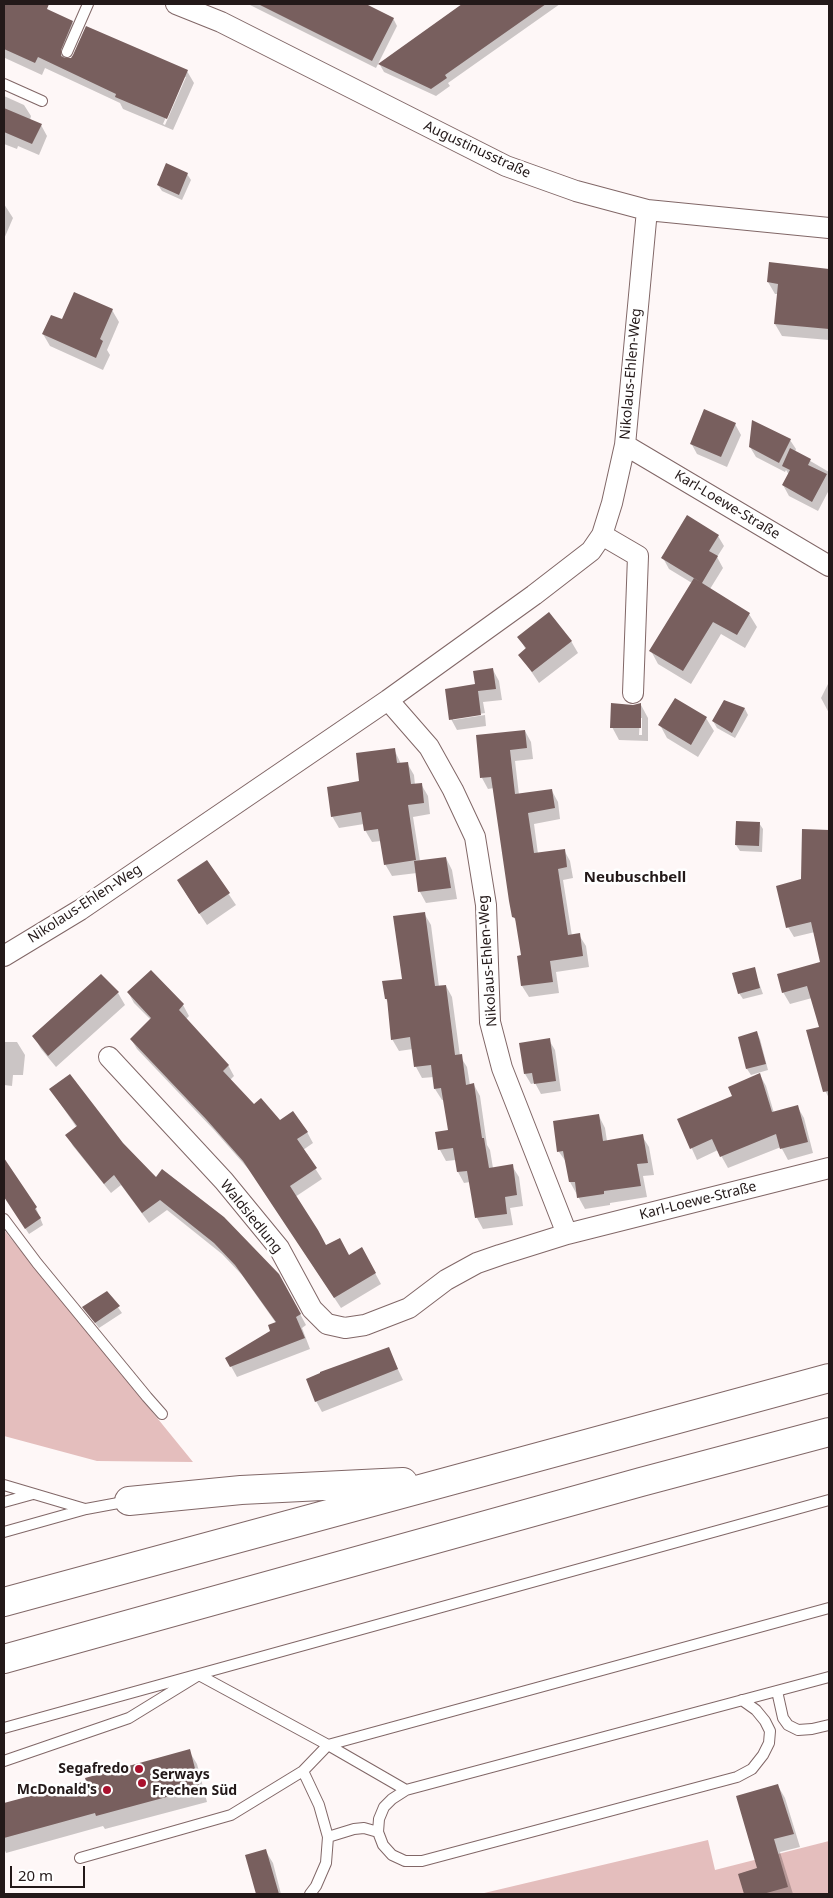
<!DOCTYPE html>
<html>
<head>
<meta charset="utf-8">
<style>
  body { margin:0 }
  #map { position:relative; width:833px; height:1898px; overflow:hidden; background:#fef7f7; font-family:"Noto Sans",sans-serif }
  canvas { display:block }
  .frame { position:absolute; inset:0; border:5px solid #231919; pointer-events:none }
  .scale { position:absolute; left:10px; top:1866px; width:75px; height:22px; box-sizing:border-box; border:2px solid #231919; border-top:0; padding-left:6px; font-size:15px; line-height:18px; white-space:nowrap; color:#231919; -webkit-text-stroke:4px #fff; paint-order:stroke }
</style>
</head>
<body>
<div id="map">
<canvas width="833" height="1898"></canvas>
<div class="frame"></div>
<div class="scale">20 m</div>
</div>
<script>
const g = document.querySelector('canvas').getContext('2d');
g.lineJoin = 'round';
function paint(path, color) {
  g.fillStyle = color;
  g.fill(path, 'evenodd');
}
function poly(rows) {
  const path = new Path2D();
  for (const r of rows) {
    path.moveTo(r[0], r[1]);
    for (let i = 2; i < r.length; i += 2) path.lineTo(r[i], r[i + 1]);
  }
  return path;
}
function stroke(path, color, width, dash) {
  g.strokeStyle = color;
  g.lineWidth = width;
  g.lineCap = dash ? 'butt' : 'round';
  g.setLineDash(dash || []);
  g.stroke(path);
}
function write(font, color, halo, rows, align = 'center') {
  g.font = font + ' "Noto Sans",sans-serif';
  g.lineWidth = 5;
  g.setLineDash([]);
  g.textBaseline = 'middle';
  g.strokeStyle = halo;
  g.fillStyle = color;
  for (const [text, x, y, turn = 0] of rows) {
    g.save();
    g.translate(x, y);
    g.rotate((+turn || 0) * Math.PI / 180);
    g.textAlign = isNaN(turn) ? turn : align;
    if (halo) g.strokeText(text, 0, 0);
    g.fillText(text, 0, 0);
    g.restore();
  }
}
const green = poly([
  [4,1230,193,1462,97,1461,4,1436],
  [708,1840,715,1870,829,1841,829,1894,480,1894]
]);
const shadow = poly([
  [4,4,31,4,72,22,79,34,68,59,187,71,194,83,173,130,123,109,120,103,45,68,42,75,5,58,4,56],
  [183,77,186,77,165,125,163,124],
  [248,4,364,4,393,18,397,26,376,68],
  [466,4,560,4,448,83,450,86,436,96,384,72,380,65],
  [4,96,24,105,31,116,30,120,41,125,47,136,39,155,18,146,17,149,4,144],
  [187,174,191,180,182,200,162,191,158,185],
  [4,204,13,218,4,239],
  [770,263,829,270,829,340,782,336,775,324,778,294,775,294,768,282],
  [112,310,119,322,107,350,110,355,103,370,50,346,43,334,62,321],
  [735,424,741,435,727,467,697,454,691,443],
  [790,440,796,449,795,452,829,472,829,490,818,511,789,496,783,485,789,475,786,470,785,472,756,457,750,447],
  [718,536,724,546,717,557,723,568,710,589,749,614,757,627,745,648,721,634,691,684,658,664,651,651,692,583,669,569,663,558],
  [519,637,571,641,578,653,539,683,520,655,526,650],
  [493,670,499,681,502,700,483,702,485,713,453,718,453,720,485,715,486,726,457,730,451,719,477,685],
  [829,682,829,713,821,698],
  [675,699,706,718,714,731,698,757,667,738,660,725],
  [641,705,648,718,648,741,619,740,612,727,633,706],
  [640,718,642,718,642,735,639,735],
  [745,709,748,715,735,738,717,728,713,721],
  [525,731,531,742,533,759,515,761,519,795,552,791,558,802,560,819,534,824,538,854,564,850,570,861,573,878,563,880,572,936,579,935,586,946,589,967,556,972,559,993,529,997,522,986,522,956,517,923,513,916,494,788,488,789,482,778],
  [394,749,401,764,407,763,414,775,415,785,421,784,428,796,430,814,413,817,420,861,446,858,452,870,457,899,426,903,420,892,417,873,392,876,385,864,381,841,372,842,365,830,364,824,339,828,332,816,360,782],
  [737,822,759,823,763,829,762,852,740,851,736,845],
  [803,830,829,831,829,949,822,951,815,932,794,937,788,927,802,880],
  [207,862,236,905,207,925,185,892],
  [424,913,431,925,439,987,446,986,452,997,460,1056,467,1067,470,1085,474,1085,480,1096,487,1145,490,1150,493,1168,512,1166,519,1177,523,1206,510,1208,513,1225,483,1229,477,1218,470,1182,464,1183,458,1172,456,1160,446,1161,440,1150,437,1133,450,1131,444,1100,442,1100,435,1089,434,1077,422,1078,416,1067,413,1049,399,1051,392,1039,388,1003,386,999,403,980],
  [829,961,829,1098,823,1087,820,1028,812,998,790,1004,783,992,779,974],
  [754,969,763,994,743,999,739,993],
  [151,972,183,1005,189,1016,186,1019,228,1065,234,1076,230,1080,254,1106,280,1122,307,1132,313,1143,303,1150,322,1179,295,1197,326,1247,349,1256,362,1249,381,1284,341,1308,251,1172,214,1130,137,1049,131,1039,151,1020,134,1003,128,992],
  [118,993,125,1005,56,1067,41,1049,34,1036],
  [757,1033,760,1039,768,1070,751,1075,747,1069],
  [549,1040,555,1050,561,1091,541,1094,535,1083,531,1084,525,1074],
  [4,1042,17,1042,25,1055,23,1075,13,1075,12,1086,4,1085],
  [760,1075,766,1086,774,1113,797,1106,804,1118,813,1153,788,1160,781,1147,728,1168,718,1150,697,1160,679,1120,733,1097],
  [51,1090,122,1144,156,1178,285,1286,306,1325,302,1328,310,1349,237,1377,227,1359,272,1331,276,1323,242,1275,222,1254,167,1210,149,1223,121,1185,111,1193,73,1146,67,1135,77,1128],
  [599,1116,605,1128,607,1141,642,1136,649,1147,654,1175,643,1176,647,1197,610,1203,610,1205,585,1209,570,1182,567,1163,559,1152,554,1122],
  [4,1160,36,1208,43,1225,29,1234,4,1196],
  [107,1292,122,1313,99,1328,84,1308],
  [388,1348,403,1380,322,1412,316,1401],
  [189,1751,197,1764,207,1802,105,1829,103,1826,6,1853,4,1848,4,1804,87,1781],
  [778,1786,785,1798,800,1847,780,1852,793,1894,745,1894,739,1874,759,1868],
  [265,1850,273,1863,281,1894,257,1894,247,1856]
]);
const building = poly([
  [4,4,49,4,47,9,73,21,61,50,61,56,65,58,71,58,73,55,86,26,188,70,167,119,115,97,116,94,38,57,35,63,4,49],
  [258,4,366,4,394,18,372,61],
  [462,4,546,4,445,75,447,78,431,89,378,64],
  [4,108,42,124,32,144,4,132],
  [166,163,188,173,179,195,157,185],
  [769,262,829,269,829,329,774,324,778,284,767,282],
  [74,292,113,309,100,339,103,341,96,358,42,334,51,315,62,319],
  [704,409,736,423,721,457,690,444],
  [752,420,791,439,779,463,749,447],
  [790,448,811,459,808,465,827,474,812,502,782,485,790,470,782,466],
  [687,515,719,535,709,551,718,556,702,583,661,558],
  [694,578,750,613,737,635,713,622,683,671,649,651],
  [549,612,572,641,532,672,518,655,526,648,517,637],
  [493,668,496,689,478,691,481,715,449,720,445,689,475,684,473,671],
  [675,698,707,717,691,745,658,725],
  [724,700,745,708,732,733,712,721],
  [611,703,633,705,641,703,641,728,610,728],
  [525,730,527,748,510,750,515,794,552,789,555,808,528,813,534,853,565,849,567,867,558,869,568,935,580,933,583,956,550,961,553,982,521,986,517,956,521,955,515,918,512,917,509,901,491,777,480,778,476,735],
  [395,748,397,763,408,762,411,784,422,783,424,803,408,805,416,860,384,865,378,829,364,831,361,812,331,817,327,787,359,781,356,753],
  [736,821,760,822,759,846,735,845],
  [802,829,829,830,829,1091,823,1092,806,1030,819,1027,807,986,782,993,777,974,820,962,811,922,786,928,776,886,801,879],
  [446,857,451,888,418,892,414,861],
  [207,860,230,893,199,914,177,880],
  [425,912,435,986,446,985,455,1055,462,1054,466,1085,474,1083,482,1138,484,1138,489,1168,513,1164,517,1195,505,1197,507,1214,475,1218,467,1171,457,1172,453,1148,438,1150,435,1132,448,1130,441,1088,434,1089,431,1065,414,1067,410,1037,391,1040,387,999,385,999,382,981,402,979,393,916],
  [755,967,760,988,738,994,732,973],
  [151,970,184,1004,179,1010,229,1065,223,1071,254,1104,261,1098,280,1120,293,1111,308,1132,297,1139,317,1168,290,1186,318,1230,326,1245,340,1238,349,1255,362,1247,376,1273,334,1298,243,1161,206,1119,130,1039,151,1018,127,992],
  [101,974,119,992,48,1056,32,1036],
  [757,1031,766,1064,746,1069,738,1037],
  [550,1038,556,1081,534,1084,532,1073,524,1074,519,1043],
  [760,1073,772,1112,798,1105,808,1142,780,1149,776,1134,720,1157,712,1139,690,1149,677,1119,732,1096,728,1087],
  [70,1074,123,1143,156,1177,162,1169,224,1217,279,1274,301,1314,296,1317,305,1338,230,1367,225,1358,270,1331,268,1325,276,1322,235,1265,214,1243,160,1200,142,1213,114,1175,104,1184,65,1135,77,1126,49,1089],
  [599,1114,603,1141,643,1134,648,1163,637,1164,641,1186,604,1191,604,1194,577,1198,575,1182,569,1182,563,1151,557,1152,553,1121],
  [4,1158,37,1207,35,1209,41,1218,25,1229,4,1197],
  [107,1291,120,1306,95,1323,82,1307],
  [389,1347,398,1369,315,1402,306,1379,320,1373,320,1372],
  [190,1749,200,1788,96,1816,95,1813,4,1838,4,1803,86,1781,85,1778],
  [778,1784,794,1834,774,1839,788,1887,763,1894,744,1894,738,1874,757,1868,736,1796],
  [266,1849,279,1894,256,1894,245,1855]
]);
const service = poly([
  [67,52,88,4],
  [4,84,42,101],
  [4,1219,37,1263,147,1397,162,1414],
  [4,1485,85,1509],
  [4,1502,33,1494],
  [4,1532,86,1509,129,1501],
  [777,1691,783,1718,788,1725,798,1730,812,1729,829,1725],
  [4,1728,829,1500],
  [4,1761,129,1718,199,1675,328,1745,406,1790,829,1677],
  [303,1771,319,1805,328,1837,326,1863,316,1886,310,1894],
  [406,1790,392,1799,384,1807,379,1819,378,1832,383,1845,392,1855,405,1861,422,1861,737,1777,752,1769,763,1755,769,1743,770,1731,765,1721,756,1710,742,1700],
  [328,1837,354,1829,364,1828,378,1832],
  [80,1858,231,1815,303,1771,328,1745,829,1608]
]);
const minor = poly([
  [176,4,221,22,506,166,576,191,647,210,829,228],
  [625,445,829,566],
  [602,535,638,556,633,693],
  [388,700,429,747,453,790,475,837,486,905,490,1022,502,1068,567,1234],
  [4,956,80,910,388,700,534,595,591,551,602,535,612,503,625,445,647,210],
  [109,1057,224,1181,279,1248,312,1309,327,1324,345,1328,365,1325,409,1308,446,1280,477,1263,500,1255,567,1234,829,1168]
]);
const motorway = poly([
  [129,1501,241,1490,403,1482],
  [4,1602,829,1378],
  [4,1659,641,1482,829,1432]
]);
const markers = [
  [139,1769,5,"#a9122e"],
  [142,1783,5,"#a9122e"],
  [107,1790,5,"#a9122e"]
];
const streetNames = [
  ["Augustinusstraße",477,150,25],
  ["Nikolaus-Ehlen-Weg",631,374,-85],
  ["Karl-Loewe-Straße",727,505,31],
  ["Nikolaus-Ehlen-Weg",85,904,-33],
  ["Nikolaus-Ehlen-Weg",488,961,-94],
  ["Karl-Loewe-Straße",698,1201,-14],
  ["Waldsiedlung",251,1217,51]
];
const poiNames = [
  ["Segafredo",129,1769],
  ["Serways",152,1775,"left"],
  ["Frechen Süd",152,1791,"left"],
  ["McDonald's",97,1790]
];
const neighbourhoodNames = [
  ["Neubuschbell",635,878]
];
paint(green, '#e4bebd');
paint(shadow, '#0003');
paint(building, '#785f5e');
stroke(service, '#816767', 12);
stroke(minor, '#816767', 22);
stroke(motorway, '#816767', 30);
stroke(service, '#fff', 10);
stroke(minor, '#fff', 20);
stroke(motorway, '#fff', 28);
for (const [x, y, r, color] of markers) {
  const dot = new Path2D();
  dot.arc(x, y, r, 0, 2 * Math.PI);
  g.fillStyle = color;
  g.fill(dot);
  stroke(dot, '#fff', 2);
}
write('14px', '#231919', '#fff', streetNames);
write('bold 14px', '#231919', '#fff', poiNames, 'right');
write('bold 15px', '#231919', '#fff', neighbourhoodNames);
</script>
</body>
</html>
